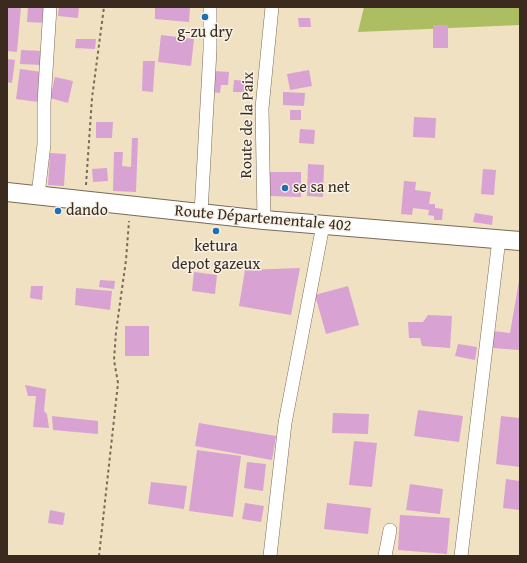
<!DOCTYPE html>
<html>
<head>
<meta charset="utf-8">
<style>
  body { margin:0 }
  #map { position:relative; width:527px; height:563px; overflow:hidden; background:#f0e1c2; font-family:"Gentium Book Plus",serif }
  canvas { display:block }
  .frame { position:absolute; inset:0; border:8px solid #3b2a1e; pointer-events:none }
</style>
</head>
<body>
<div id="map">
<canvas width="527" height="563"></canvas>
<div class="frame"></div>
</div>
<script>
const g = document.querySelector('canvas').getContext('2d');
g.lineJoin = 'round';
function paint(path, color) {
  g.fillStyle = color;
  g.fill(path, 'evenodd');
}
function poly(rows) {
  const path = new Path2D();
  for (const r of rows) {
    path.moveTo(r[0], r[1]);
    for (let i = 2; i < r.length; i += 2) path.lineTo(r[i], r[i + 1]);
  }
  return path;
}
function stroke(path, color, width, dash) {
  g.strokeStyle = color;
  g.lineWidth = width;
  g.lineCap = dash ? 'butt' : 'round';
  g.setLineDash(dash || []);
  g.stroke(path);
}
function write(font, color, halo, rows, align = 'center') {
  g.font = font + ' "Gentium Book Plus",serif';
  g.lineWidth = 3;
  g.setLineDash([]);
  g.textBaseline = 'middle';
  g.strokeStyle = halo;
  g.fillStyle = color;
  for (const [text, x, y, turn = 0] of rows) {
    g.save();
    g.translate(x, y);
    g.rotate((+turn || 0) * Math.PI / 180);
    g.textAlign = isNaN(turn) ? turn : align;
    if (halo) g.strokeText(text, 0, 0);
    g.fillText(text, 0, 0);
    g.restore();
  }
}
const green = poly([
  [364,7,520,7,520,25,358,32]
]);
const building = poly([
  [7,7,21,7,17,52,7,51],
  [28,7,46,7,45,23,27,22],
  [59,7,79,7,78,18,58,16],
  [155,7,190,7,189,22,155,19],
  [298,18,310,18,311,27,299,27],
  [433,25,448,25,448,48,433,48],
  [161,35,194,39,191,66,158,62],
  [76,39,96,39,95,49,75,48],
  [21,50,43,51,42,65,20,64],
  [7,59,15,60,12,83,7,82],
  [143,61,155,61,153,92,142,91],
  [20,69,42,72,38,102,16,99],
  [309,70,312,86,290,90,287,74],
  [213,71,229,72,228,85,221,85,220,93,212,92],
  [55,77,73,81,68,103,50,98],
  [234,80,251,81,251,92,233,92],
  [283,92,305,93,304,106,283,105],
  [290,110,301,110,301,120,290,120],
  [414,117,436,118,435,138,413,137],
  [96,122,113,122,112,138,96,138],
  [300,129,315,130,314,144,299,143],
  [132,138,138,138,136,192,113,191,114,152,123,152,122,166,131,167],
  [50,153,66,154,64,186,48,185],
  [308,164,324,165,323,197,307,196],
  [107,168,108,181,93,182,92,169],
  [483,169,496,170,494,195,481,194],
  [270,172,301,172,301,197,270,196],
  [404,181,416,182,415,190,431,192,429,204,435,204,435,208,443,209,442,220,434,220,434,216,428,215,429,210,413,208,412,215,401,214],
  [475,213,493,216,492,225,473,222],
  [300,268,291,315,239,306,245,270],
  [194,272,217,275,215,294,192,291],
  [100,280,115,281,114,289,99,287],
  [519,281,520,350,492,348,493,331,510,333],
  [31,286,43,286,42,300,30,298],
  [348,286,359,325,326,334,315,295],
  [76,288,112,291,110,310,75,305],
  [428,315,452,316,450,348,422,346,420,338,409,338,408,322,423,322],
  [125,326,149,326,149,356,125,356],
  [458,344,477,347,475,360,455,356],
  [25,385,46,389,44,411,47,414,49,428,33,427,36,396,28,396],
  [418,410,463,416,459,442,414,436],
  [333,413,369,414,368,434,332,433],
  [52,416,98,421,98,434,53,430],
  [501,416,520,418,520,467,496,464],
  [199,423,276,436,272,460,195,446],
  [354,441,377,443,372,487,349,485],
  [197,450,241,456,233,517,189,511],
  [247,462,266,464,263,491,244,488],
  [506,479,520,481,520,510,503,508],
  [151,482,187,486,184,509,148,504],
  [410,484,443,489,440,514,406,510],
  [245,503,264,506,261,522,242,519],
  [327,503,371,508,368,534,324,529],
  [50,510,65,513,63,525,48,523],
  [400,515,450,518,447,554,398,550]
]);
const path = poly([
  [86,185,92,98,104,7],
  [99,556,118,383,114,360,116,332,126,260,129,221]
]);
const minor = poly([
  [38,195,44,144,44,103,50,7],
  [201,213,210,50,210,7],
  [264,220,262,108,272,7],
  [270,556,285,423,323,225],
  [385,556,390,530],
  [461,556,499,239]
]);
const secondary = poly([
  [7,192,264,220,520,241]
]);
const markers = [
  [205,17,4,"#1f6fb2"],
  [285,188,4,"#1f6fb2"],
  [58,211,4,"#1f6fb2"],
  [216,231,4,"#1f6fb2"]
];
const poiNames = [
  ["g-zu dry",205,33],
  ["se sa net",293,188,"left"],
  ["dando",66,211,"left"],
  ["ketura",216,247],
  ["depot gazeux",216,265]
];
const streetNames = [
  ["Route de la Paix",248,125,-89],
  ["Route Départementale 402",263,219,5]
];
paint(green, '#acbe61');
paint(building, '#d8a2d3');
stroke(minor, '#7a6a57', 14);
stroke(secondary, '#7a6a57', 20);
stroke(path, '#7a6a57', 2, [3, 3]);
stroke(minor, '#fff', 13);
stroke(secondary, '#fff', 18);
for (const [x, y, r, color] of markers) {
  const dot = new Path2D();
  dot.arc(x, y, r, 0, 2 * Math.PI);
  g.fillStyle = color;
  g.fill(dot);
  stroke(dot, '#f7f3e8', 1.5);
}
write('16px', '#3b2a1e', '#f7f3e8', poiNames);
write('16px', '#3b2a1e', '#f7f3e8', streetNames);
</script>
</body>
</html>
